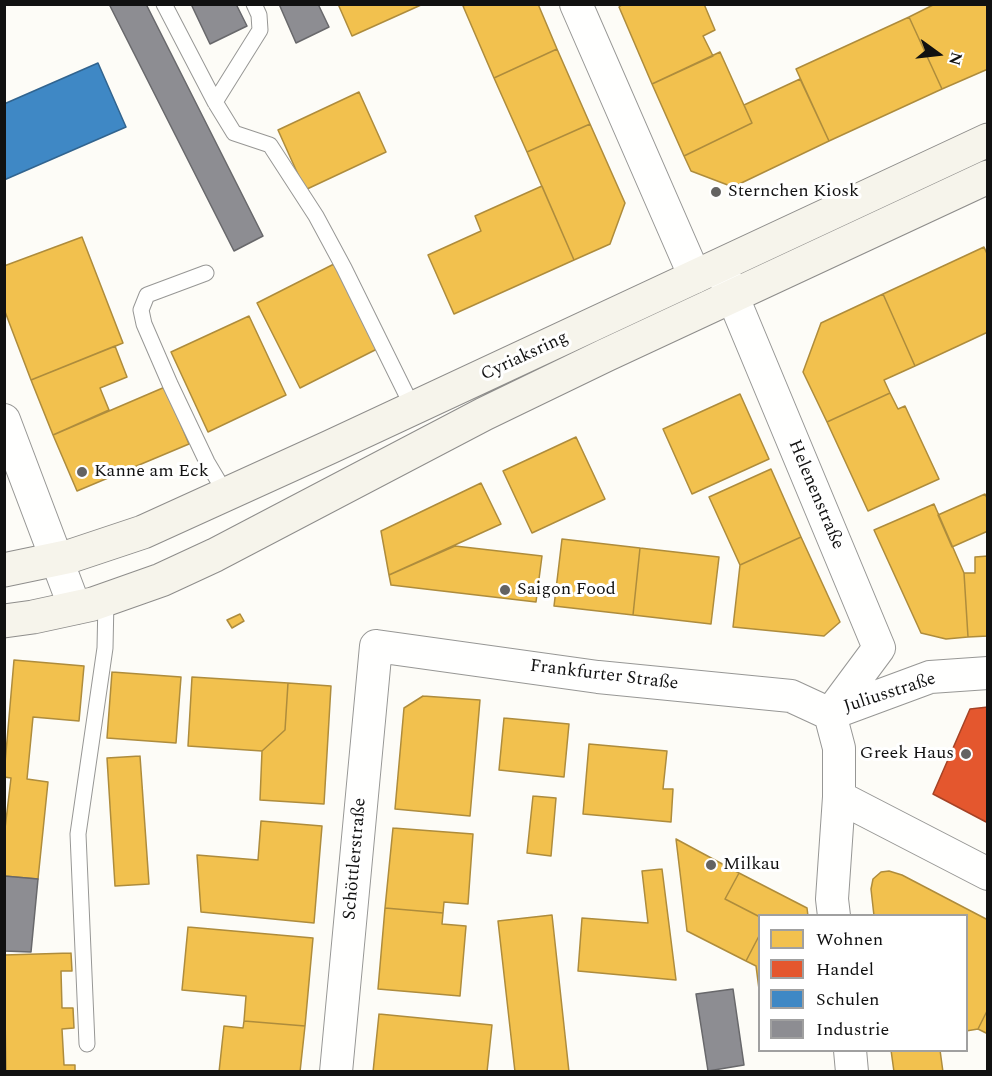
<!DOCTYPE html>
<html>
<head>
<meta charset="utf-8">
<style>
  body { margin:0 }
  #map { position:relative; width:992px; height:1076px; overflow:hidden; background:#fdfcf7; font-family:Spectral,serif }
  canvas { display:block }
  .frame { position:absolute; inset:0; border:6px solid #111; pointer-events:none }
  .legend { position:absolute; left:758px; top:914px; width:210px; height:138px; box-sizing:border-box; background:#fff; border:2px solid #a0a0a0; margin:0; padding:8px 10px; list-style:none; font-size:18px; color:#111 }
  .legend li { display:flex; align-items:center; gap:12px; height:30px }
  .legend b { width:30px; border:2px solid #a0a0a0 }
  .north { position:absolute; left:908px; top:24px; width:60px; height:60px; -webkit-text-stroke:4px #fff; paint-order:stroke; rotate:105deg; font-size:16px; font-weight:700; line-height:24px; text-align:center; color:#111 }
  .north::after { content:''; display:block; margin:auto; width:21px; height:27px; background:#111; clip-path:polygon(50% 0,100% 100%,50% 72%,0 100%) }
</style>
</head>
<body>
<div id="map">
<canvas width="992" height="1076"></canvas>
<div class="frame"></div>
<ul class="legend">
<li><b style="height:16px;background:#f2c14e"></b>Wohnen</li>
<li><b style="height:16px;background:#e4572e"></b>Handel</li>
<li><b style="height:16px;background:#3f88c5"></b>Schulen</li>
<li><b style="height:16px;background:#8d8d92"></b>Industrie</li>
</ul>
<div class="north">N</div>
</div>
<script>
const g = document.querySelector('canvas').getContext('2d');
g.lineJoin = 'round';
function paint(path, color) {
  g.fillStyle = color;
  g.fill(path, 'evenodd');
}
function poly(rows) {
  const path = new Path2D();
  for (const r of rows) {
    path.moveTo(r[0], r[1]);
    for (let i = 2; i < r.length; i += 2) path.lineTo(r[i], r[i + 1]);
  }
  return path;
}
function stroke(path, color, width, dash) {
  g.strokeStyle = color;
  g.lineWidth = width;
  g.lineCap = dash ? 'butt' : 'round';
  g.setLineDash(dash || []);
  g.stroke(path);
}
function write(font, color, halo, rows, align = 'center') {
  g.font = font + ' Spectral,serif';
  g.lineWidth = 6;
  g.setLineDash([]);
  g.textBaseline = 'middle';
  g.strokeStyle = halo;
  g.fillStyle = color;
  for (const [text, x, y, turn = 0] of rows) {
    g.save();
    g.translate(x, y);
    g.rotate((+turn || 0) * Math.PI / 180);
    g.textAlign = isNaN(turn) ? turn : align;
    if (halo) g.strokeText(text, 0, 0);
    g.fillText(text, 0, 0);
    g.restore();
  }
}
const homes = poly([
  [338,4,421,4,421,5,352,36,338,4],
  [467,4,538,4,557,49,494,78,463,6,467,4],
  [623,4,704,4,715,30,703,36,713,56,652,84,619,7,623,4],
  [935,4,988,4,988,69,942,89,909,17,935,4],
  [909,17,942,89,829,141,796,69,909,17],
  [557,49,590,124,527,152,494,78,557,49],
  [720,52,752,123,684,156,652,84,720,52],
  [800,79,829,141,733,187,691,171,684,156,752,123,744,105,800,79],
  [359,92,386,152,305,190,278,130,359,92],
  [590,124,625,203,610,244,574,260,527,152,590,124],
  [542,186,574,260,454,314,428,255,481,231,475,216,542,186],
  [82,237,123,343,31,380,4,309,4,266,82,237],
  [984,247,988,256,988,332,915,366,883,294,984,247],
  [334,264,377,349,300,388,257,303,334,264],
  [883,294,915,366,884,380,890,393,827,422,803,372,821,323,883,294],
  [249,316,286,395,208,432,171,352,249,316],
  [115,346,127,377,100,388,109,410,53,435,31,380,115,346],
  [165,387,189,444,77,491,53,435,165,387],
  [890,393,898,409,905,406,939,479,868,511,827,422,890,393],
  [740,394,769,459,692,494,663,429,740,394],
  [576,437,605,499,532,533,503,471,576,437],
  [771,469,801,537,740,565,709,497,771,469],
  [481,483,501,524,389,575,381,531,481,483],
  [985,494,988,500,988,531,952,547,938,515,985,494],
  [934,504,964,573,968,637,946,639,921,633,874,530,934,504],
  [801,537,840,622,824,636,733,627,740,565,801,537],
  [562,539,640,548,633,615,554,606,562,539],
  [455,546,542,556,536,602,391,585,389,575,455,546],
  [640,548,719,557,711,624,633,615,640,548],
  [988,556,988,636,968,637,964,573,975,573,975,557,988,556],
  [240,614,244,621,232,628,227,620,240,614],
  [14,660,84,666,79,721,33,717,27,779,48,782,38,879,4,876,4,837,11,778,4,777,4,775,14,660],
  [112,672,181,677,176,743,107,738,112,672],
  [192,677,288,683,285,730,262,751,188,746,192,677],
  [288,683,331,686,324,804,260,800,262,751,285,730,288,683],
  [423,696,480,700,470,816,395,809,404,708,423,696],
  [504,718,569,724,564,777,499,770,504,718],
  [589,744,667,751,663,789,673,789,671,822,583,814,589,744],
  [140,756,149,884,115,886,107,758,140,756],
  [533,796,556,798,551,856,527,853,533,796],
  [261,821,322,826,314,923,201,912,197,855,258,860,261,821],
  [393,828,473,834,468,904,444,902,443,913,385,908,393,828],
  [676,839,739,873,725,899,760,917,760,934,746,961,687,931,676,839],
  [662,869,676,980,578,971,582,918,648,923,642,871,662,869],
  [889,871,902,875,988,920,988,1009,978,1029,966,1031,966,916,874,916,871,889,873,879,881,872,889,871],
  [739,873,807,908,808,916,760,917,725,899,739,873],
  [385,908,443,913,442,924,466,926,460,996,378,989,385,908],
  [552,915,569,1072,515,1072,498,921,552,915],
  [188,927,313,938,305,1026,244,1021,246,996,182,990,188,927],
  [760,934,760,997,756,966,746,961,760,934],
  [71,953,72,971,61,971,62,1008,73,1008,74,1028,62,1029,64,1065,75,1065,75,1072,6,1072,4,955,71,953],
  [988,1009,988,1034,978,1029,988,1009],
  [379,1014,492,1025,487,1072,373,1072,379,1014],
  [244,1021,305,1026,300,1072,219,1072,224,1026,243,1028,244,1021],
  [891,1050,940,1050,943,1072,894,1072,891,1050]
]);
const shops = poly([
  [988,707,988,823,933,794,970,709,988,707]
]);
const schools = poly([
  [98,63,126,127,4,180,4,104,98,63]
]);
const industry = poly([
  [109,4,146,4,263,236,234,251,109,4],
  [191,4,236,4,247,26,210,44,191,4],
  [279,4,318,4,329,27,296,43,279,4],
  [4,876,38,879,31,952,4,951,4,876],
  [733,989,744,1065,708,1071,696,994,733,989]
]);
const lane = poly([
  [164,4,215,102,234,133,270,145,316,216,344,268,413,408],
  [215,102,260,30,259,15,254,4],
  [206,273,147,295,141,310,144,324,170,384,207,462,226,494],
  [87,1044,78,834,105,648,106,600]
]);
const street = poly([
  [576,4,695,277],
  [722,271,879,648,830,714],
  [4,420,75,608],
  [830,714,839,748,839,797,832,899,834,916],
  [830,714,930,677,988,673],
  [839,797,988,874],
  [850,1050,852,1072],
  [336,1072,376,646,598,677,791,696,830,714]
]);
const secondary = poly([
  [4,570,71,556,143,532,330,447,988,140],
  [4,621,33,617,93,604,161,580,215,555,484,414,606,355,988,177]
]);
const markers = [
  [716,192,6,"#646362"],
  [82,472,6,"#646362"],
  [505,590,6,"#646362"],
  [966,754,6,"#646362"],
  [711,865,6,"#646362"]
];
const poiNames = [
  ["Sternchen Kiosk",728,192],
  ["Kanne am Eck",94,472],
  ["Saigon Food",517,590],
  ["Greek Haus",954,754,"right"],
  ["Milkau",723,865]
];
const streetNames = [
  ["Cyriaksring",525,357,-25],
  ["Helenenstraße",815,495,67],
  ["Frankfurter Straße",604,676,7],
  ["Juliusstraße",890,694,-18],
  ["Schöttlerstraße",356,859,-85]
];
paint(homes, '#f2c14e');
stroke(homes, '#ae8c3c', 1.5);
paint(shops, '#e4572e');
stroke(shops, '#a54225', 1.5);
paint(schools, '#3f88c5');
stroke(schools, '#31648f', 1.5);
paint(industry, '#8d8d92');
stroke(industry, '#68686b', 1.5);
stroke(lane, '#979795', 17);
stroke(street, '#979795', 34);
stroke(secondary, '#8e8d8b', 35);
stroke(lane, '#fffffe', 15);
stroke(street, '#fffffe', 32);
stroke(secondary, '#f6f4eb', 33);
for (const [x, y, r, color] of markers) {
  const dot = new Path2D();
  dot.arc(x, y, r, 0, 2 * Math.PI);
  g.fillStyle = color;
  g.fill(dot);
  stroke(dot, '#fff', 2);
}
write('18px', '#111', '#fff', poiNames, 'left');
write('18px', '#111', '#fff', streetNames);
</script>
</body>
</html>
